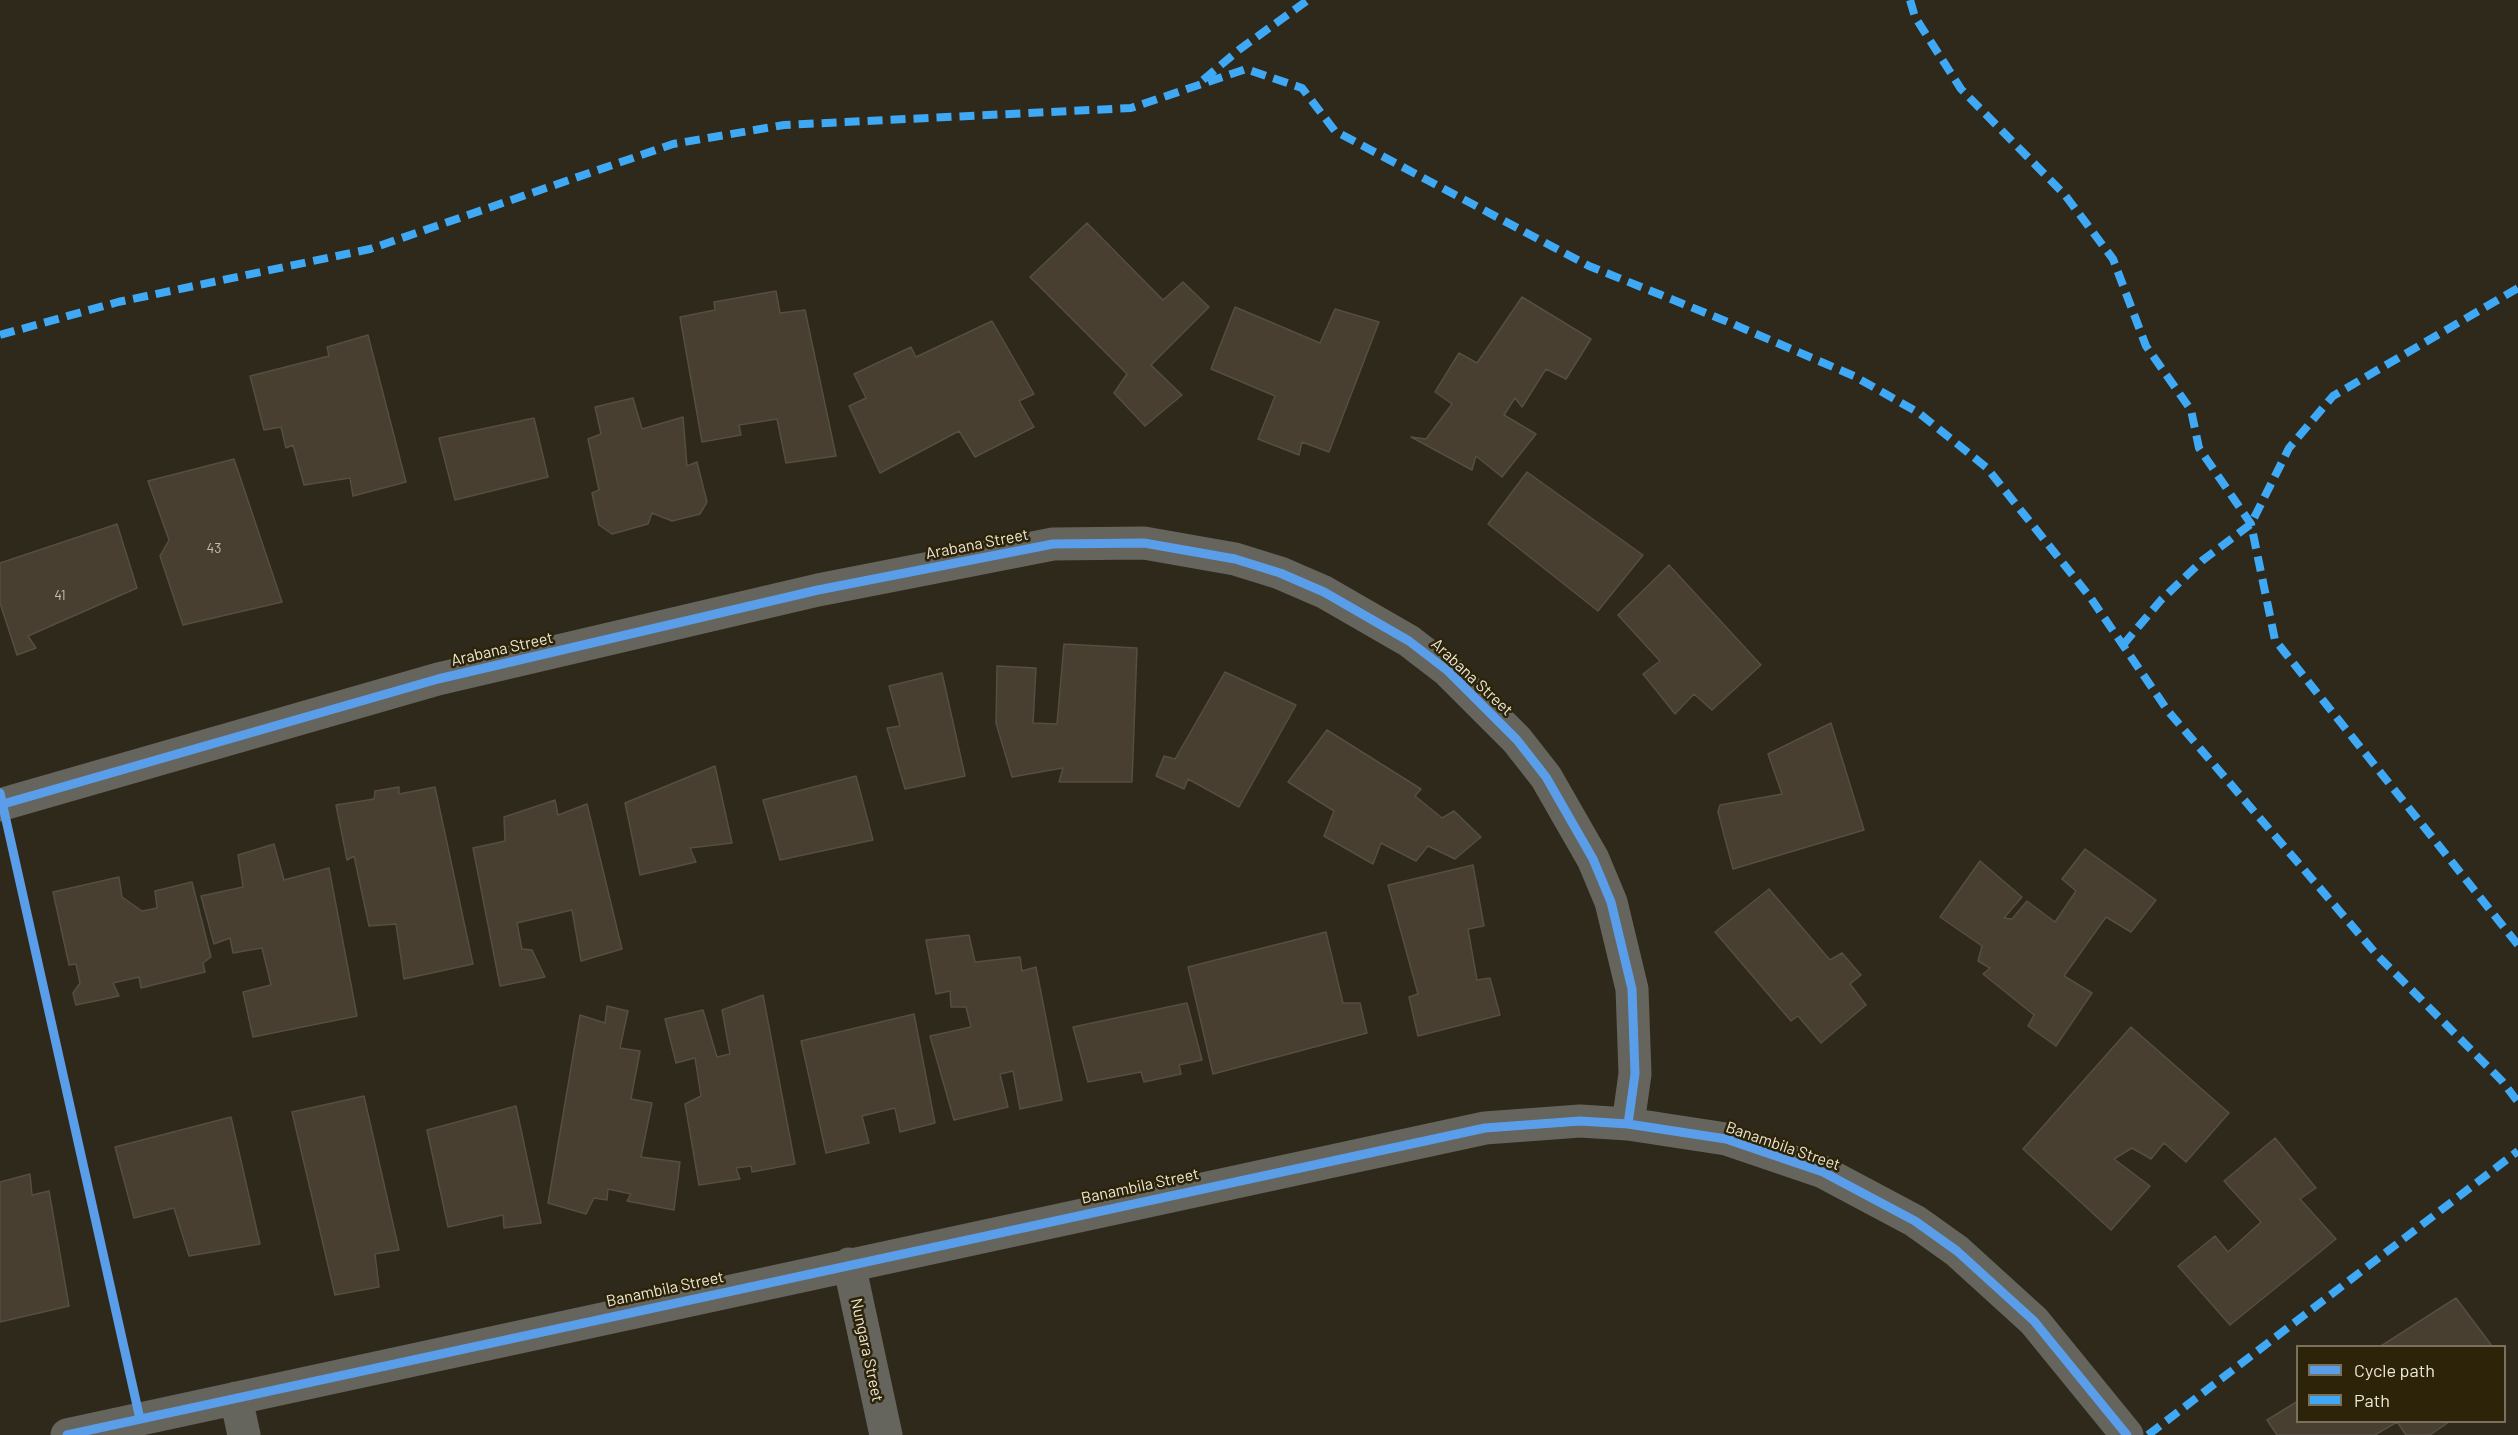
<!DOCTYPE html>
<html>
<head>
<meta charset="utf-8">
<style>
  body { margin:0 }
  #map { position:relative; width:2518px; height:1435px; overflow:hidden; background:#2e291a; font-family:Barlow,sans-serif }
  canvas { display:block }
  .legend { position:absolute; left:2296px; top:1345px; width:210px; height:78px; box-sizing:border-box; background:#2c2308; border:2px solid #79715b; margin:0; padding:8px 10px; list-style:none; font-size:18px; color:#ece7d7 }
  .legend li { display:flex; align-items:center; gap:12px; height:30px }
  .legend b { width:30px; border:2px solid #79715b }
</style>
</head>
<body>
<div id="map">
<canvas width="2518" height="1435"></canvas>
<ul class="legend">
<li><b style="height:8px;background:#5a9eea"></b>Cycle path</li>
<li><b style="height:8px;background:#3fa9f5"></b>Path</li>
</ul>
</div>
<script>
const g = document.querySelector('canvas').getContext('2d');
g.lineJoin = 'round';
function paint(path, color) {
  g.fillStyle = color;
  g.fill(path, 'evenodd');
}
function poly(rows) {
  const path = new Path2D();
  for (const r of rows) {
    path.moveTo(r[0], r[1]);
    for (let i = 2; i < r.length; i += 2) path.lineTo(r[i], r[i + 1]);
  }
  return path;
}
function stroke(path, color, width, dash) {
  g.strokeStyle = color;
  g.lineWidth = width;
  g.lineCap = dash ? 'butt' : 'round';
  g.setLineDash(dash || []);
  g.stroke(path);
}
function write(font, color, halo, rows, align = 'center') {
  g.font = font + ' Barlow,sans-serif';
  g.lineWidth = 5;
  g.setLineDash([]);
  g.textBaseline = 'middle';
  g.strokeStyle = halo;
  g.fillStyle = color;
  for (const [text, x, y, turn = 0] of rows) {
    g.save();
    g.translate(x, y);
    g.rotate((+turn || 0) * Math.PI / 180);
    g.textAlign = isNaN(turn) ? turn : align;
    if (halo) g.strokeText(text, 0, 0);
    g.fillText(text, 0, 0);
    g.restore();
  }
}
const building = poly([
  [1087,223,1163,300,1183,282,1209,307,1151,365,1182,395,1145,426,1114,393,1127,374,1030,277,1087,223],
  [776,291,780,313,805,310,836,456,786,463,777,419,739,425,741,435,702,442,680,317,715,310,714,302,776,291],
  [1522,297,1591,339,1566,379,1546,369,1522,407,1515,398,1504,415,1536,434,1502,477,1476,456,1472,470,1411,437,1426,439,1452,404,1435,392,1459,353,1477,363,1522,297],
  [1235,307,1320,343,1335,309,1379,322,1329,452,1302,442,1299,455,1258,439,1275,396,1211,369,1235,307],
  [992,321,1034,394,1019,401,1034,427,975,457,959,431,880,473,849,406,866,398,854,374,911,347,916,357,992,321],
  [368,335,406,482,353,496,350,478,304,485,293,445,286,448,281,427,264,430,250,376,329,356,327,347,368,335],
  [633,398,642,429,683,417,687,466,697,462,707,502,700,514,672,521,652,513,648,524,612,534,599,525,592,493,599,490,588,439,601,434,595,407,633,398],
  [534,418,548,477,455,500,439,438,534,418],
  [234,459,282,602,183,625,160,556,169,540,148,481,234,459],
  [1527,472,1643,555,1598,611,1488,524,1527,472],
  [117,524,137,588,28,636,36,648,17,655,0,603,0,563,117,524],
  [1669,565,1761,665,1712,710,1694,694,1675,714,1643,674,1660,661,1618,615,1669,565],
  [1064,644,1137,648,1132,782,1059,782,1063,768,1012,777,996,723,997,666,1036,668,1033,723,1057,724,1064,644],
  [1225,672,1296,705,1239,807,1188,779,1184,789,1156,776,1164,756,1175,759,1225,672],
  [942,673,965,776,905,789,887,728,900,726,889,686,942,673],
  [1831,723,1864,830,1733,869,1718,812,1720,805,1782,794,1768,754,1831,723],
  [1327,730,1421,789,1415,796,1442,818,1454,811,1481,837,1455,859,1428,846,1416,861,1381,843,1373,864,1324,836,1334,811,1288,782,1327,730],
  [715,766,732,843,690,848,696,862,640,875,625,803,715,766],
  [856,776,873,840,780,860,763,800,856,776],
  [399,787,399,794,435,787,473,964,404,979,396,924,369,926,354,856,347,860,336,805,374,799,375,791,399,787],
  [555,800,558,815,587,804,622,949,581,961,572,910,517,923,522,949,532,950,545,977,500,986,473,848,505,841,504,817,555,800],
  [274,844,284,880,329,868,357,1016,253,1037,243,992,271,985,262,948,233,953,230,938,214,944,201,896,243,887,238,855,274,844],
  [2085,849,2156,900,2131,932,2106,917,2064,976,2092,993,2056,1046,2028,1026,2034,1015,1983,974,1990,968,1978,961,1982,946,1940,917,1980,861,2022,897,2004,918,2012,919,2027,901,2055,922,2076,891,2062,879,2085,849],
  [1473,865,1484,926,1468,929,1477,980,1490,978,1500,1015,1418,1036,1409,997,1418,994,1388,885,1473,865],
  [119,877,122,897,142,911,157,908,155,891,192,882,211,957,203,963,205,972,141,988,139,977,113,983,119,996,76,1005,73,993,80,983,76,964,69,965,53,892,119,877],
  [1769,889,1830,960,1842,953,1861,975,1850,984,1866,1005,1821,1043,1798,1016,1791,1021,1715,932,1769,889],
  [1326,932,1343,1003,1360,1003,1367,1033,1213,1074,1188,967,1326,932],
  [969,935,975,962,1020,957,1022,971,1036,967,1062,1100,1020,1109,1013,1071,1000,1074,1008,1107,954,1120,930,1036,971,1027,966,1007,951,1007,950,991,936,994,926,940,969,935],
  [763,995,795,1164,752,1172,751,1166,736,1168,740,1179,699,1185,685,1104,701,1096,695,1058,676,1063,665,1019,703,1010,717,1057,730,1054,722,1010,763,995],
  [1187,1003,1202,1060,1179,1065,1181,1074,1144,1082,1141,1072,1088,1082,1073,1027,1187,1003],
  [607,1006,628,1011,620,1048,640,1051,631,1099,652,1103,641,1157,680,1162,674,1210,627,1201,631,1194,608,1189,607,1200,594,1198,586,1214,548,1203,580,1015,605,1023,607,1006],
  [914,1014,935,1123,900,1132,895,1108,862,1116,869,1143,826,1153,801,1041,914,1014],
  [2131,1027,2229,1113,2186,1162,2164,1143,2151,1159,2132,1148,2114,1159,2150,1186,2111,1230,2023,1149,2131,1027],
  [364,1096,399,1250,375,1254,379,1287,335,1295,292,1112,364,1096],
  [516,1106,541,1223,504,1228,503,1215,448,1227,427,1130,516,1106],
  [231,1117,260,1244,189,1256,174,1208,134,1218,115,1147,231,1117],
  [2275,1138,2316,1188,2300,1199,2336,1239,2230,1325,2178,1266,2215,1236,2228,1252,2261,1222,2224,1181,2275,1138],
  [30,1174,32,1195,49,1191,69,1306,0,1322,0,1182,30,1174],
  [2456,1298,2492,1346,2381,1346,2456,1298],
  [2298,1401,2298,1422,2397,1422,2375,1435,2277,1435,2267,1420,2298,1401],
  [2397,1422,2449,1422,2430,1435,2406,1435,2397,1422]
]);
const minor = poly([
  [0,805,438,679,818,590,1053,544,1144,543,1235,559,1280,573,1324,592,1409,641,1448,671,1517,740,1546,777,1593,859,1611,902,1632,989,1635,1074,1628,1124],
  [849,1264,886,1435],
  [236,1398,244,1435],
  [67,1435,1485,1128,1580,1121,1628,1124,1726,1139,1823,1172,1915,1221,1957,1251,2034,1321,2127,1435]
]);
const quiet = poly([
  [1910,0,1915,17,1961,89,2065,195,2113,259,2146,346,2191,410,2199,448,2251,524,2275,640,2518,945],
  [1203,80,1240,49,1308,0],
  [0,335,118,302,370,249,673,144,784,125,1131,108,1246,69,1302,88,1335,131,1589,266,1733,324,1854,376,1919,413,1987,468,2090,597,2168,711,2378,956,2502,1081,2518,1102],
  [2123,645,2161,600,2203,560,2251,524,2289,448,2333,396,2518,288],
  [2148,1435,2518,1151]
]);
const cycleway = poly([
  [0,793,140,1419],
  [0,805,438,679,818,590,1053,544,1144,543,1235,559,1280,573,1324,592,1409,641,1448,671,1517,740,1546,777,1593,859,1611,902,1632,989,1635,1074,1628,1124],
  [67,1435,1485,1128,1580,1121,1628,1124,1726,1139,1823,1172,1915,1221,1957,1251,2034,1321,2127,1435]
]);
const numberNames = [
  ["43",214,548],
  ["41",60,595]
];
const streetNames = [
  ["Arabana Street",977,544,-11],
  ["Arabana Street",502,649,-13],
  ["Arabana Street",1472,677,43],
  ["Banambila Street",1783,1146,19],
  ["Banambila Street",1140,1186,-12],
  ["Banambila Street",665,1289,-12],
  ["Nungara Street",867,1350,78]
];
paint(building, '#483f30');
stroke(building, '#544e43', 1.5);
stroke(minor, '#65645d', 33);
stroke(quiet, '#3fa9f5', 8, [15, 8]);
stroke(cycleway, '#5a9eea', 9);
write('14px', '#c3bdad', null, numberNames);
write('16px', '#ece7d7', '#2c2308', streetNames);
</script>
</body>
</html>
